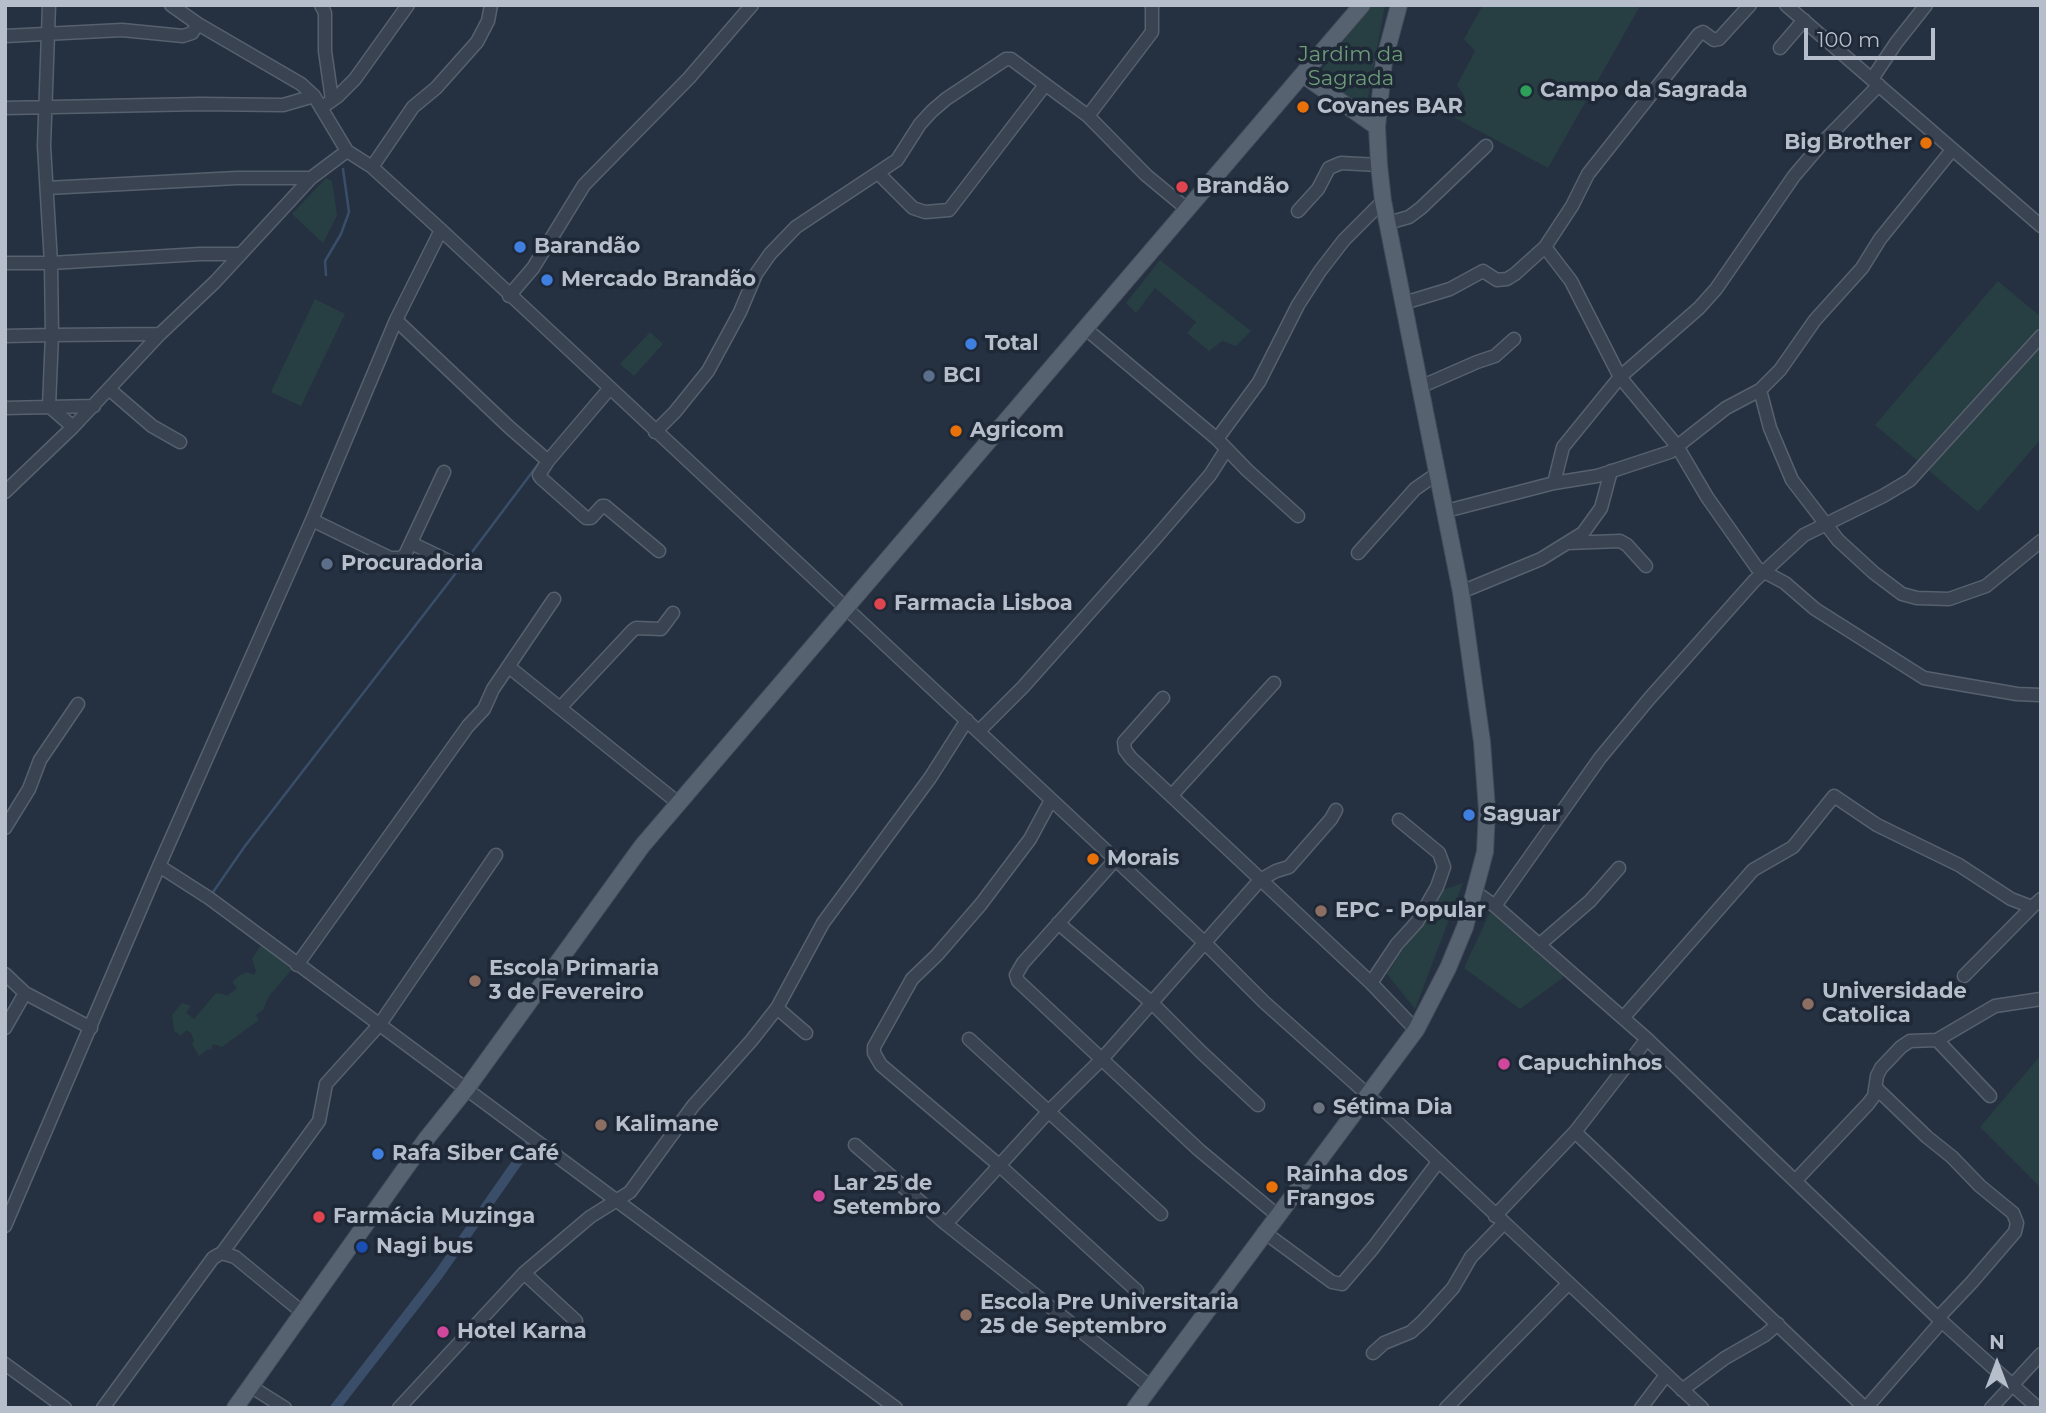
<!DOCTYPE html>
<html>
<head>
<meta charset="utf-8">
<style>
  body { margin:0 }
  #map { position:relative; width:2046px; height:1413px; overflow:hidden; background:#253141; font-family:Montserrat,sans-serif }
  canvas { display:block }
  .frame { position:absolute; inset:0; border:7px solid #b6becb; pointer-events:none }
  .north { position:absolute; left:1962px; top:1329px; width:70px; height:70px; -webkit-text-stroke:5px #1e2836; paint-order:stroke; rotate:0deg; font-size:19px; font-weight:700; line-height:28px; text-align:center; color:#b6becb }
  .north::after { content:''; display:block; margin:auto; width:24px; height:32px; background:#b6becb; clip-path:polygon(50% 0,100% 100%,50% 72%,0 100%) }
  .scale { position:absolute; left:1804px; top:28px; width:131px; height:32px; box-sizing:border-box; border:4px solid #b6becb; border-top:0; padding-left:9px; font-size:21px; line-height:24px; white-space:nowrap; color:#b6becb; -webkit-text-stroke:5px #1e2836; paint-order:stroke }
</style>
</head>
<body>
<div id="map">
<canvas width="2046" height="1413"></canvas>
<div class="frame"></div>
<div class="north">N</div>
<div class="scale">100 m</div>
</div>
<script>
const g = document.querySelector('canvas').getContext('2d');
g.lineJoin = 'round';
function paint(path, color) {
  g.fillStyle = color;
  g.fill(path, 'evenodd');
}
function poly(rows) {
  const path = new Path2D();
  for (const r of rows) {
    path.moveTo(r[0], r[1]);
    for (let i = 2; i < r.length; i += 2) path.lineTo(r[i], r[i + 1]);
  }
  return path;
}
function stroke(path, color, width, dash) {
  g.strokeStyle = color;
  g.lineWidth = width;
  g.lineCap = dash ? 'butt' : 'round';
  g.setLineDash(dash || []);
  g.stroke(path);
}
function write(font, color, halo, rows, align = 'center') {
  g.font = font + ' Montserrat,sans-serif';
  g.lineWidth = 7;
  g.setLineDash([]);
  g.textBaseline = 'middle';
  g.strokeStyle = halo;
  g.fillStyle = color;
  for (const [text, x, y, turn = 0] of rows) {
    g.save();
    g.translate(x, y);
    g.rotate((+turn || 0) * Math.PI / 180);
    g.textAlign = isNaN(turn) ? turn : align;
    if (halo) g.strokeText(text, 0, 0);
    g.fillText(text, 0, 0);
    g.restore();
  }
}
const green = poly([
  [1371,5,1385,5,1365,113,1320,72],
  [1483,5,1640,6,1548,168,1455,118,1465,97,1457,85,1475,51,1464,39],
  [326,178,332,181,337,215,323,243,292,214],
  [1160,260,1251,331,1236,346,1222,341,1209,351,1187,333,1196,322,1155,288,1136,313,1126,303],
  [1998,281,2041,317,2041,439,1978,512,1875,425],
  [315,299,345,314,301,406,271,392],
  [650,332,663,344,634,376,620,364],
  [1463,883,1415,1009,1387,974,1440,891],
  [1490,912,1564,977,1520,1009,1464,968],
  [261,945,294,967,269,996,263,1010,256,1015,259,1020,222,1047,213,1044,211,1050,208,1049,199,1056,192,1044,194,1041,191,1033,186,1030,181,1036,174,1031,172,1015,182,1003,191,1006,186,1013,194,1019,216,993,228,995,237,988,232,982,240,975,247,972,254,975,256,971,252,959],
  [2041,1055,2041,1188,1980,1127]
]);
const stream = poly([
  [326,275,325,261,341,234,349,212,343,169],
  [463,564,539,463],
  [211,895,245,846,459,569]
]);
const canal = poly([
  [335,1408,439,1274,534,1138]
]);
const minor = poly([
  [171,5,198,24,301,84,314,96,347,151,372,167,441,230,1206,944,1264,1002,1368,1095,1702,1408],
  [321,5,325,13,325,51,332,100],
  [1786,5,2041,226],
  [5,36,122,30,183,36,192,33,198,24],
  [1780,48,1804,20],
  [1872,79,1896,43,1926,5],
  [5,108,201,104,283,105,314,96],
  [321,108,338,96,355,79,408,5],
  [1088,116,1146,175,1187,209],
  [372,167,413,107,436,88,477,42,488,21,491,5],
  [879,174,913,208,925,212,949,210,1045,85],
  [47,188,237,178,311,178],
  [1298,211,1318,189,1329,168,1341,163,1379,165],
  [1388,223,1409,217,1421,208,1486,146],
  [1545,247,1571,281,1620,377,1677,446,1707,497,1757,568,1785,583,1815,609,1924,678,2017,694,2040,695],
  [5,263,51,263,44,146,49,5],
  [509,296,533,268,584,185,689,78,752,5],
  [1404,303,1450,289,1483,271,1497,280,1507,279,1515,274,1545,247,1572,206,1588,174,1699,34,1703,32,1714,40,1719,39,1750,5],
  [396,320,509,427,548,461,539,475,541,478,586,518,591,518,602,506,605,506,659,551],
  [1086,329,1217,439,1247,470,1298,516],
  [5,336,52,335,51,263,200,254,240,254],
  [1420,387,1477,362,1495,356,1514,339],
  [109,389,152,426,180,442],
  [1760,390,1770,428,1792,480,1838,540,1874,573,1902,594,1917,598,1949,599,1986,586,2041,541],
  [5,408,94,406],
  [73,427,49,406,52,335,160,334],
  [655,432,675,412,708,371,740,312,756,274,770,254,796,227,897,160,920,124,932,111,946,99,1006,59,1011,59,1088,116,1152,32,1152,5],
  [1217,439,1259,382,1298,305,1320,271,1344,240,1383,201],
  [548,461,610,388],
  [1554,483,1563,447,1620,377,1699,308,1716,289,1794,176,1824,141,1879,85],
  [5,492,73,427,160,334,215,282,311,178,347,151],
  [1446,511,1554,483,1597,476,1670,452,1726,408,1760,390,1780,370,1815,320,1862,268,1880,239,1952,150],
  [312,520,390,558,400,558,405,555,444,472],
  [411,543,459,566],
  [1567,543,1620,541,1627,545,1646,566],
  [1358,553,1415,489,1438,473],
  [1461,592,1541,559,1583,533,1601,508,1611,471],
  [509,667,677,802],
  [1163,698,1124,742,1125,750,1131,758,1371,983,1416,1030],
  [560,708,632,631,636,628,661,629,673,613],
  [979,731,1023,687,1153,541,1210,475,1226,450],
  [1172,795,1274,683],
  [1051,800,1030,839,981,904,937,955,912,979,874,1047,874,1053,881,1065,1000,1166,1137,1291],
  [5,828,29,789,40,760,78,704],
  [1115,860,1023,963,1016,975,1018,981,1199,1150,1277,1215],
  [159,866,209,898,896,1408],
  [1475,892,1495,906,1647,1039,1938,1318,2038,1408],
  [1495,906,1600,758,1649,699,1754,581,1804,535,1883,496,1910,480,2041,336],
  [1058,923,1151,1002,1201,1052,1258,1105],
  [1539,945,1590,901,1619,868],
  [297,965,468,726,484,709,493,689,554,599],
  [5,974,25,993,91,1028],
  [1964,976,2032,907],
  [1371,983,1397,944,1417,922,1437,887,1444,867,1439,853,1399,820],
  [777,1008,806,1033],
  [1623,1018,1753,870,1793,847,1834,796,1877,825,1959,865,2011,899,2032,907,2041,899],
  [5,1028,25,993],
  [969,1039,1161,1214],
  [1937,1040,1990,1096],
  [1876,1088,1927,1137,1952,1157,1980,1186,2013,1213,2017,1223,2015,1232,1972,1282,1938,1318],
  [1575,1132,1865,1408],
  [855,1145,946,1224],
  [1795,1181,1868,1104,1874,1096,1877,1076,1881,1068,1901,1047,1910,1041,1937,1040,1995,1006,2041,999],
  [1495,1216,1575,1132,1647,1039],
  [5,1226,159,866,312,520,396,320,441,230],
  [1264,1232,1332,1282,1342,1284,1373,1248,1438,1162],
  [222,1253,319,1121,326,1084,380,1024,496,855],
  [524,1273,576,1321],
  [1373,1353,1384,1343,1411,1332,1423,1321,1453,1288,1471,1257,1504,1223],
  [5,1364,65,1408],
  [250,1386,285,1408],
  [1151,1387,946,1224,1049,1111,1102,1059,1260,880,1276,871,1289,867,1331,819,1336,810],
  [1682,1390,1725,1358,1765,1335,1778,1324],
  [103,1408,213,1258,218,1255,222,1253,235,1257,302,1312],
  [399,1408,524,1273,590,1217,630,1192,693,1106,751,1041,777,1008,823,923,930,778,967,720],
  [1446,1408,1569,1283],
  [1641,1408,1666,1375],
  [1866,1408,1942,1321],
  [1991,1408,2041,1354]
]);
const major = poly([
  [1303,75,1377,127],
  [235,1408,427,1138,467,1088,642,846,1362,5],
  [1135,1408,1416,1030,1448,968,1465,927,1485,852,1487,810,1482,742,1461,592,1383,201,1379,165,1377,127,1384,61,1399,5]
]);
const markers = [
  [1526,91,7,"#2e9e5b"],
  [1303,107,7,"#e8710a"],
  [1926,143,7,"#e8710a"],
  [1182,187,7,"#e0444e"],
  [520,247,7,"#3f7fe0"],
  [547,280,7,"#3f7fe0"],
  [971,344,7,"#3f7fe0"],
  [929,376,7,"#5c6f8a"],
  [956,431,7,"#e8710a"],
  [327,564,7,"#5c6f8a"],
  [880,604,7,"#e0444e"],
  [1469,815,7,"#3f7fe0"],
  [1093,859,7,"#e8710a"],
  [1321,911,7,"#8d6e63"],
  [475,981,7,"#8d6e63"],
  [1808,1004,7,"#8d6e63"],
  [1504,1064,7,"#d1479c"],
  [1319,1108,7,"#6b7280"],
  [601,1125,7,"#8d6e63"],
  [378,1154,7,"#3f7fe0"],
  [1272,1187,7,"#e8710a"],
  [819,1196,7,"#d1479c"],
  [319,1217,7,"#e0444e"],
  [362,1247,7,"#1a4fb4"],
  [966,1315,7,"#8d6e63"],
  [443,1332,7,"#d1479c"]
];
const parkNames = [
  ["Jardim da",1351,55],
  ["Sagrada",1351,79]
];
const poiNames = [
  ["Campo da Sagrada",1540,91],
  ["Covanes BAR",1317,107],
  ["Big Brother",1912,143,"right"],
  ["Brandão",1196,187],
  ["Barandão",534,247],
  ["Mercado Brandão",561,280],
  ["Total",985,344],
  ["BCI",943,376],
  ["Agricom",970,431],
  ["Procuradoria",341,564],
  ["Farmacia Lisboa",894,604],
  ["Saguar",1483,815],
  ["Morais",1107,859],
  ["EPC - Popular",1335,911],
  ["Escola Primaria",489,969],
  ["3 de Fevereiro",489,993],
  ["Universidade",1822,992],
  ["Catolica",1822,1016],
  ["Capuchinhos",1518,1064],
  ["Sétima Dia",1333,1108],
  ["Kalimane",615,1125],
  ["Rafa Siber Café",392,1154],
  ["Rainha dos",1286,1175],
  ["Frangos",1286,1199],
  ["Lar 25 de",833,1184],
  ["Setembro",833,1208],
  ["Farmácia Muzinga",333,1217],
  ["Nagi bus",376,1247],
  ["Escola Pre Universitaria",980,1303],
  ["25 de Septembro",980,1327],
  ["Hotel Karna",457,1332]
];
paint(green, '#273f42');
stroke(stream, '#3a4e6a', 2.5);
stroke(canal, '#3a4e6a', 10);
stroke(minor, '#57616e', 15);
stroke(major, '#434c5a', 18);
stroke(minor, '#394351', 12);
stroke(major, '#576270', 16);
for (const [x, y, r, color] of markers) {
  const dot = new Path2D();
  dot.arc(x, y, r, 0, 2 * Math.PI);
  g.fillStyle = color;
  g.fill(dot);
  stroke(dot, '#1e2836', 2.5);
}
write('21px', '#6d9c77', '#1e2836', parkNames);
write('bold 21px', '#b6becb', '#1e2836', poiNames, 'left');
</script>
</body>
</html>
